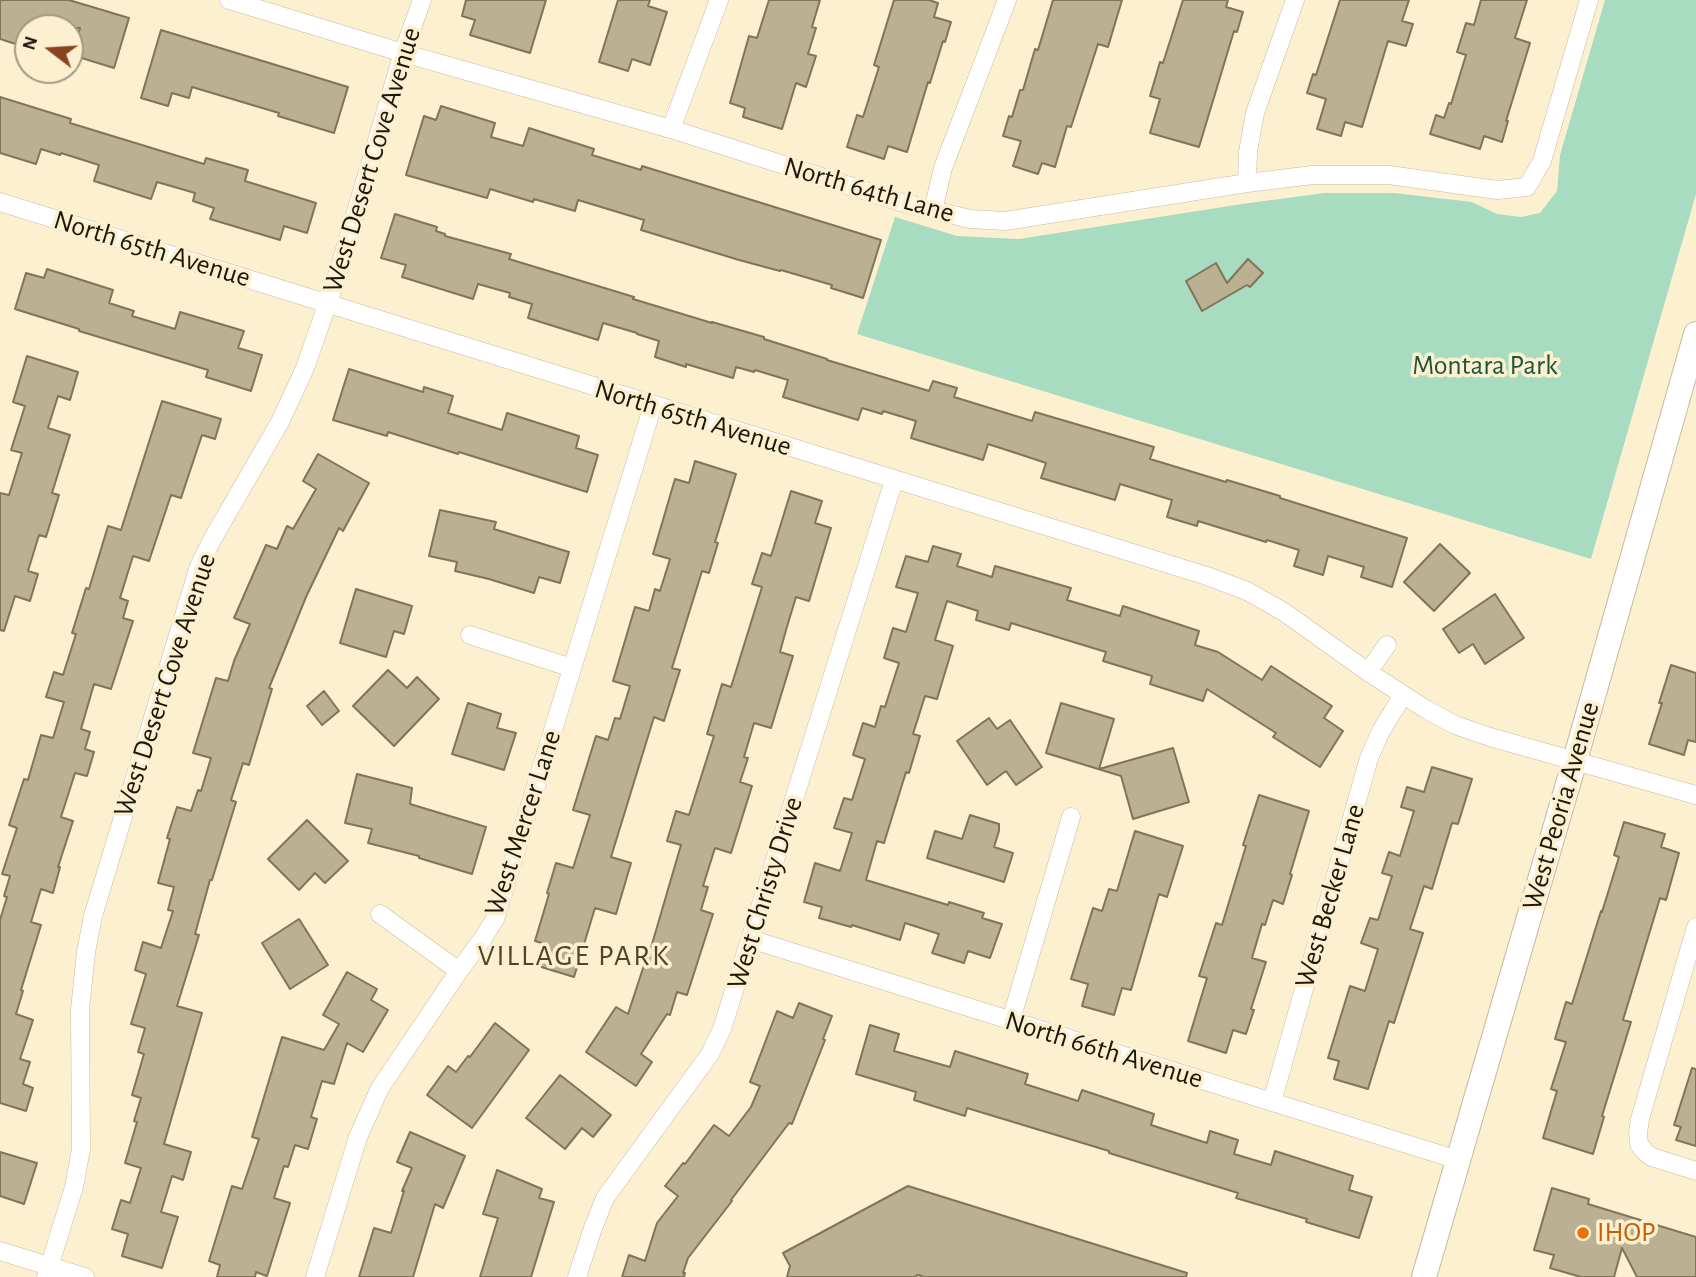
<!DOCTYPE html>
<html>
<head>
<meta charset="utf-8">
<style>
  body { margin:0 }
  #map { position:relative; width:1696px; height:1277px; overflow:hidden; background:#fcf0d1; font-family:"Alegreya Sans",sans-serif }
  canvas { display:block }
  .north { position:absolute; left:14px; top:14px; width:70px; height:70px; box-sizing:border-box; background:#fcf0d1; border:2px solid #a29a82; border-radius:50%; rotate:287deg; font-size:19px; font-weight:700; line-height:28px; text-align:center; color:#1c180c }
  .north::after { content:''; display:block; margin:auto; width:24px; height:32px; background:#8b451e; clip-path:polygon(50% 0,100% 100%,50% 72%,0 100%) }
</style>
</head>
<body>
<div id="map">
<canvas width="1696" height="1277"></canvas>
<div class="north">N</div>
</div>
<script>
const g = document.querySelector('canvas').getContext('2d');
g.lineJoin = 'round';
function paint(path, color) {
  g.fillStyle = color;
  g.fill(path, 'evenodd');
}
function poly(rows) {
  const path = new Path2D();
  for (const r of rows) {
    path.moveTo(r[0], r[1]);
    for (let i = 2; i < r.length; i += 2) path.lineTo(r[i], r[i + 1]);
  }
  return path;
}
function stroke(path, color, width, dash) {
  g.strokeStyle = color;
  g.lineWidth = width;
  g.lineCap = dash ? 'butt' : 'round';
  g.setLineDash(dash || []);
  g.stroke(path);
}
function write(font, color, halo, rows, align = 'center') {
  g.font = font + ' "Alegreya Sans",sans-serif';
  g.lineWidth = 7;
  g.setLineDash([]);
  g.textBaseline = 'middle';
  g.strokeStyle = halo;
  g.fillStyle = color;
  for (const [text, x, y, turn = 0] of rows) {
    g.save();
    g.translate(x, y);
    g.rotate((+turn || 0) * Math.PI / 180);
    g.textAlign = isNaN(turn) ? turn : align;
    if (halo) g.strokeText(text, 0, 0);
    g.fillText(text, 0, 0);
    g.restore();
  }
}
const green = poly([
  [1605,0,1696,0,1696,194,1591,559,857,334,895,217,957,236,1019,239,1242,204,1324,193,1394,193,1472,202,1497,214,1521,217,1540,213,1557,191,1560,155]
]);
const building = poly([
  [0,0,69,0,129,18,114,68,72,55,80,28,28,28,28,48,0,39,0,0],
  [466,0,546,0,530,53,470,35,475,20,462,16,466,0],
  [618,0,650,0,648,6,667,12,650,65,632,59,628,71,599,62,618,0],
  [769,0,820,0,812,27,816,28,808,54,816,56,806,87,796,83,782,129,743,117,745,108,730,103,749,36,757,38,769,0],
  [894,0,929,0,938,3,934,17,951,22,945,42,943,41,930,83,928,82,907,152,888,146,884,159,847,147,857,115,863,117,879,67,874,65,894,0],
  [1053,0,1122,0,1108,47,1098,44,1071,127,1067,126,1055,167,1042,163,1038,174,1013,166,1021,141,1003,136,1009,116,1012,117,1020,90,1023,90,1035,49,1038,50,1053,0],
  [1183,0,1228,0,1226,7,1243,12,1237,32,1234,31,1199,147,1150,133,1160,99,1150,96,1160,62,1163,63,1183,0],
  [1340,0,1409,0,1402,21,1413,24,1406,46,1388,41,1362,127,1345,122,1341,136,1317,129,1326,99,1307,93,1313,74,1316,75,1340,0],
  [1481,0,1527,0,1515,38,1530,43,1506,121,1508,121,1502,142,1484,136,1480,149,1430,134,1436,115,1444,118,1449,103,1451,104,1466,55,1457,52,1466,23,1474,25,1481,0],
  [161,30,348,87,334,133,278,116,279,113,192,87,189,98,172,93,168,106,141,98,161,30],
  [0,97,71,119,70,123,204,164,206,158,248,170,245,181,316,203,307,233,284,226,280,240,210,219,214,208,193,201,195,193,157,182,151,199,94,181,99,165,61,153,60,155,41,149,36,164,0,153,0,97],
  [441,106,495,123,491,137,523,146,529,128,594,149,592,155,641,170,642,166,881,240,863,298,831,288,832,285,781,270,780,271,739,260,641,230,644,220,578,200,575,211,534,199,533,202,490,189,487,198,406,175,424,116,436,120,441,106],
  [395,214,437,227,436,231,445,234,445,236,511,254,509,259,634,297,633,299,712,323,712,322,764,337,764,339,827,359,827,360,929,391,933,381,957,388,954,397,1032,421,1035,412,1154,447,1150,459,1226,482,1227,480,1280,496,1280,498,1407,538,1392,587,1361,577,1364,567,1328,556,1323,575,1294,566,1299,550,1267,540,1266,542,1198,521,1197,526,1167,517,1172,500,1120,484,1115,500,1041,478,1046,463,1022,455,988,444,983,460,911,438,916,421,883,411,882,414,862,408,858,420,783,397,788,380,755,370,754,372,736,367,733,378,686,364,686,367,655,357,659,341,637,334,637,333,603,323,598,340,528,318,532,304,509,297,510,293,478,284,473,299,402,277,406,265,381,258,395,214],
  [1248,259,1263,273,1250,287,1247,285,1202,311,1186,281,1216,263,1227,283,1248,259],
  [47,269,113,290,109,303,134,311,132,316,175,329,180,312,244,331,238,348,262,355,251,391,206,377,208,370,79,331,79,329,15,309,26,273,44,278,47,269],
  [27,356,78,372,70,400,58,396,48,428,70,435,52,493,59,495,46,537,39,535,28,571,38,574,30,601,15,596,4,631,0,630,0,493,9,495,22,453,11,450,25,406,13,402,27,356],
  [349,369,423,392,424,387,453,396,448,413,502,430,507,413,579,436,576,448,598,455,587,492,459,452,458,454,388,432,387,436,333,420,349,369],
  [162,401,221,419,215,439,202,435,181,498,171,495,149,561,133,556,120,598,128,601,123,618,133,621,111,689,94,684,81,729,90,732,85,749,94,752,87,776,75,773,61,817,73,821,58,867,60,867,53,893,41,889,31,922,41,925,21,990,23,991,16,1014,33,1020,20,1059,30,1062,23,1084,33,1088,26,1111,0,1103,0,920,7,897,4,896,10,876,2,874,17,828,9,825,24,779,28,780,41,735,53,738,64,702,46,697,54,672,63,675,76,634,72,633,86,588,89,589,108,526,121,530,162,401],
  [318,454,369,483,343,531,339,528,306,597,269,688,272,689,249,765,243,763,231,800,236,802,212,880,210,880,195,934,199,935,177,1006,202,1013,164,1144,191,1152,183,1180,172,1176,161,1212,178,1217,162,1268,122,1256,128,1234,112,1229,121,1200,130,1203,141,1168,125,1163,137,1122,134,1121,141,1098,132,1095,144,1054,138,1052,145,1028,131,1024,146,974,135,970,143,942,161,948,173,911,168,910,174,887,158,883,170,839,167,838,177,807,191,811,198,790,201,791,211,758,193,753,216,678,228,681,234,661,250,624,234,618,266,545,277,549,287,526,293,529,316,489,303,481,318,454],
  [695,461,736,474,715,542,718,543,709,573,702,571,672,668,680,670,664,721,654,717,611,857,631,863,616,914,595,908,574,977,538,966,545,944,535,941,549,894,547,893,556,863,573,868,590,815,573,810,596,736,608,740,615,718,620,719,630,686,613,681,635,607,649,611,655,589,660,591,670,559,653,554,675,479,689,483,695,461],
  [791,491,822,501,815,523,831,528,809,601,796,597,786,630,780,652,793,656,771,728,754,723,744,757,748,758,740,782,752,786,731,853,715,848,703,886,708,887,701,910,713,914,687,995,677,992,670,1015,667,1014,641,1054,652,1062,636,1086,586,1052,616,1007,628,1014,649,950,650,951,681,845,667,841,676,811,689,815,714,736,707,734,722,684,731,687,762,587,752,584,762,553,771,556,791,491],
  [440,510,496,522,494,529,569,552,560,583,539,577,534,593,489,579,455,571,457,562,429,556,440,510],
  [1440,544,1470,573,1434,611,1404,582,1440,544],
  [933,546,961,554,957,566,992,577,995,566,1071,588,1067,600,1120,616,1123,606,1199,631,1195,645,1218,652,1262,680,1271,666,1332,706,1324,718,1343,731,1320,767,1273,737,1276,733,1207,689,1203,701,1150,684,1152,676,1103,661,1106,652,1011,623,1009,630,976,620,978,611,947,601,935,640,953,646,937,699,925,696,913,734,920,736,909,773,906,772,884,843,877,841,866,880,948,905,949,902,984,913,982,918,1002,924,990,958,968,951,964,963,932,953,939,934,905,923,900,940,852,925,851,927,819,918,822,907,804,902,815,863,840,871,852,833,834,828,844,798,852,800,865,759,853,755,863,723,875,727,881,706,885,707,899,663,884,658,893,628,906,632,918,593,896,587,906,556,928,562,933,546],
  [356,589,412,606,404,634,394,631,386,657,340,643,356,589],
  [1495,594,1524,638,1485,664,1473,644,1459,653,1443,629,1495,594],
  [1671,665,1696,673,1696,742,1688,740,1684,755,1649,744,1662,703,1659,703,1671,665],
  [388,670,407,688,417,677,439,699,394,746,353,706,388,670],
  [324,691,339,711,322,725,307,706,324,691],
  [468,703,501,714,497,728,516,733,504,770,452,754,468,703],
  [1061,703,1114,719,1099,769,1173,748,1189,802,1133,819,1121,776,1046,753,1061,703],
  [989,718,997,729,1010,720,1042,767,1016,785,1006,771,987,785,957,741,989,718],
  [1432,767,1472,779,1458,824,1452,823,1432,889,1424,886,1410,929,1423,933,1394,1023,1389,1021,1368,1089,1334,1079,1339,1061,1328,1058,1350,986,1365,991,1378,949,1361,943,1370,918,1378,920,1392,876,1382,873,1389,852,1400,856,1414,811,1401,807,1407,787,1424,792,1432,767],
  [357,774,412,788,410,804,486,827,472,874,419,858,419,856,368,843,372,829,345,823,357,774],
  [1259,795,1309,811,1290,874,1292,875,1283,904,1273,900,1265,925,1262,924,1252,958,1266,962,1251,1009,1254,1010,1246,1034,1233,1030,1226,1053,1188,1041,1207,978,1199,976,1216,923,1222,925,1246,846,1243,845,1259,795],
  [970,815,999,824,999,831,994,847,1013,853,1004,882,927,858,935,831,962,839,970,815],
  [307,820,348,861,325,883,315,873,299,890,268,859,307,820],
  [1624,822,1665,834,1661,847,1679,853,1666,900,1660,898,1623,1020,1631,1022,1602,1116,1604,1117,1593,1154,1543,1138,1557,1091,1551,1089,1566,1042,1555,1039,1566,1002,1572,1004,1601,911,1602,912,1619,857,1614,855,1624,822],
  [1135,831,1183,846,1167,897,1159,894,1131,990,1122,988,1114,1015,1082,1006,1088,984,1071,979,1093,908,1102,911,1109,889,1117,891,1135,831],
  [299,919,328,965,290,989,262,943,299,919],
  [347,972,377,989,371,1000,388,1010,363,1052,347,1043,334,1084,322,1081,311,1117,317,1119,308,1149,295,1145,288,1167,284,1166,274,1198,290,1203,267,1276,256,1272,255,1277,217,1277,220,1265,209,1261,232,1186,242,1189,259,1139,252,1137,282,1037,324,1050,339,1024,323,1015,347,972],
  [799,1003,832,1016,823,1039,825,1040,792,1124,789,1123,731,1200,732,1201,688,1258,683,1273,685,1273,684,1277,622,1277,629,1255,645,1261,657,1223,678,1196,665,1186,683,1163,685,1164,714,1125,729,1136,751,1107,760,1086,750,1082,777,1011,793,1018,799,1003],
  [495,1023,529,1050,472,1128,427,1095,448,1066,456,1072,468,1056,470,1057,495,1023],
  [870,1025,899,1034,894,1051,950,1067,955,1051,1028,1074,1025,1084,1078,1101,1082,1090,1154,1114,1151,1125,1207,1143,1210,1131,1238,1140,1234,1154,1271,1165,1275,1151,1353,1176,1349,1190,1372,1197,1359,1238,1306,1222,1307,1219,1236,1198,1238,1193,1109,1153,1109,1151,967,1108,965,1116,914,1100,916,1092,856,1074,870,1025],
  [1692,1068,1696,1069,1696,1146,1676,1140,1681,1127,1674,1125,1692,1068],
  [560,1075,611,1115,593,1137,582,1128,565,1149,526,1118,560,1075],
  [410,1132,465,1156,443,1208,435,1204,413,1277,359,1277,374,1228,391,1233,404,1191,402,1191,412,1168,397,1162,410,1132],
  [0,1152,37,1163,24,1204,0,1196,0,1152],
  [497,1170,542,1189,539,1198,554,1202,531,1277,480,1277,498,1218,483,1214,497,1170],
  [908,1186,1187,1273,1186,1277,924,1277,918,1275,914,1277,787,1277,790,1266,783,1253,908,1186],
  [1552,1188,1589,1199,1588,1204,1696,1237,1696,1277,1637,1277,1622,1248,1614,1277,1581,1277,1550,1268,1554,1255,1534,1250,1552,1188]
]);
const minor = poly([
  [229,0,403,53,671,129,900,202,970,219,1005,221,1247,183,1313,175,1389,175,1497,190,1527,187,1542,161,1589,0],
  [671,129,719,0],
  [1247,183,1248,152,1255,113,1295,0],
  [0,202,1207,576,1247,591,1284,612,1368,672,1427,710,1455,725,1490,737,1696,795],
  [933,210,943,168,1007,0],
  [470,635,572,668],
  [1368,672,1387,645],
  [380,914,459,971],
  [1696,927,1640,1119,1638,1133,1639,1144,1645,1152,1652,1157,1696,1171],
  [750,939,1458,1160],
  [1011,1020,1071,817],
  [1272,1102,1369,758,1381,731,1403,695],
  [0,1251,85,1277],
  [46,1277,74,1187,81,1149,80,1010,86,952,93,916,199,566,213,538,280,422,305,368,337,276,403,53,422,0],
  [315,1277,358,1137,380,1088,459,971,483,938,495,919,653,405],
  [577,1277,593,1228,605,1198,710,1054,722,1029,894,480]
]);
const secondary = poly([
  [1424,1277,1575,760,1696,334]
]);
const markers = [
  [1583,1233,7,"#e8710a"]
];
const streetNames = [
  ["West Desert Cove Avenue",372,160,-73],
  ["North 64th Lane",869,190,16],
  ["North 65th Avenue",152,249,17],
  ["North 65th Avenue",693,418,17],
  ["West Desert Cove Avenue",165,685,-72],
  ["West Peoria Avenue",1561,806,-74],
  ["West Mercer Lane",523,823,-72],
  ["West Christy Drive",765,893,-73],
  ["West Becker Lane",1330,896,-74],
  ["North 66th Avenue",1104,1050,17]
];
const parkNames = [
  ["Montara Park",1485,366]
];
const foodNames = [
  ["IHOP",1597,1233]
];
const neighbourhoodNames = [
  ["VILLAGE PARK",574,956]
];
paint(green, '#a7dcc0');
paint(building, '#bcb093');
stroke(building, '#807559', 2);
stroke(minor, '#c7bb9d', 19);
stroke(secondary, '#c7bb9d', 26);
stroke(minor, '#fff', 18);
stroke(secondary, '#fff', 24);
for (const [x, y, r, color] of markers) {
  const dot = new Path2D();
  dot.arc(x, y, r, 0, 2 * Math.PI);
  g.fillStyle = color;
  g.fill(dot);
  stroke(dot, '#fcf0d1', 2.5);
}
write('28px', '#1c180c', '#fcf0d1', streetNames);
write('28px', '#1c563d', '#fcf0d1', parkNames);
write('28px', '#c56008', '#fcf0d1', foodNames, 'left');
g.letterSpacing = '2px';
write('30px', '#50452b', '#fcf0d1', neighbourhoodNames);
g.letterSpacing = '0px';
</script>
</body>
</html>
